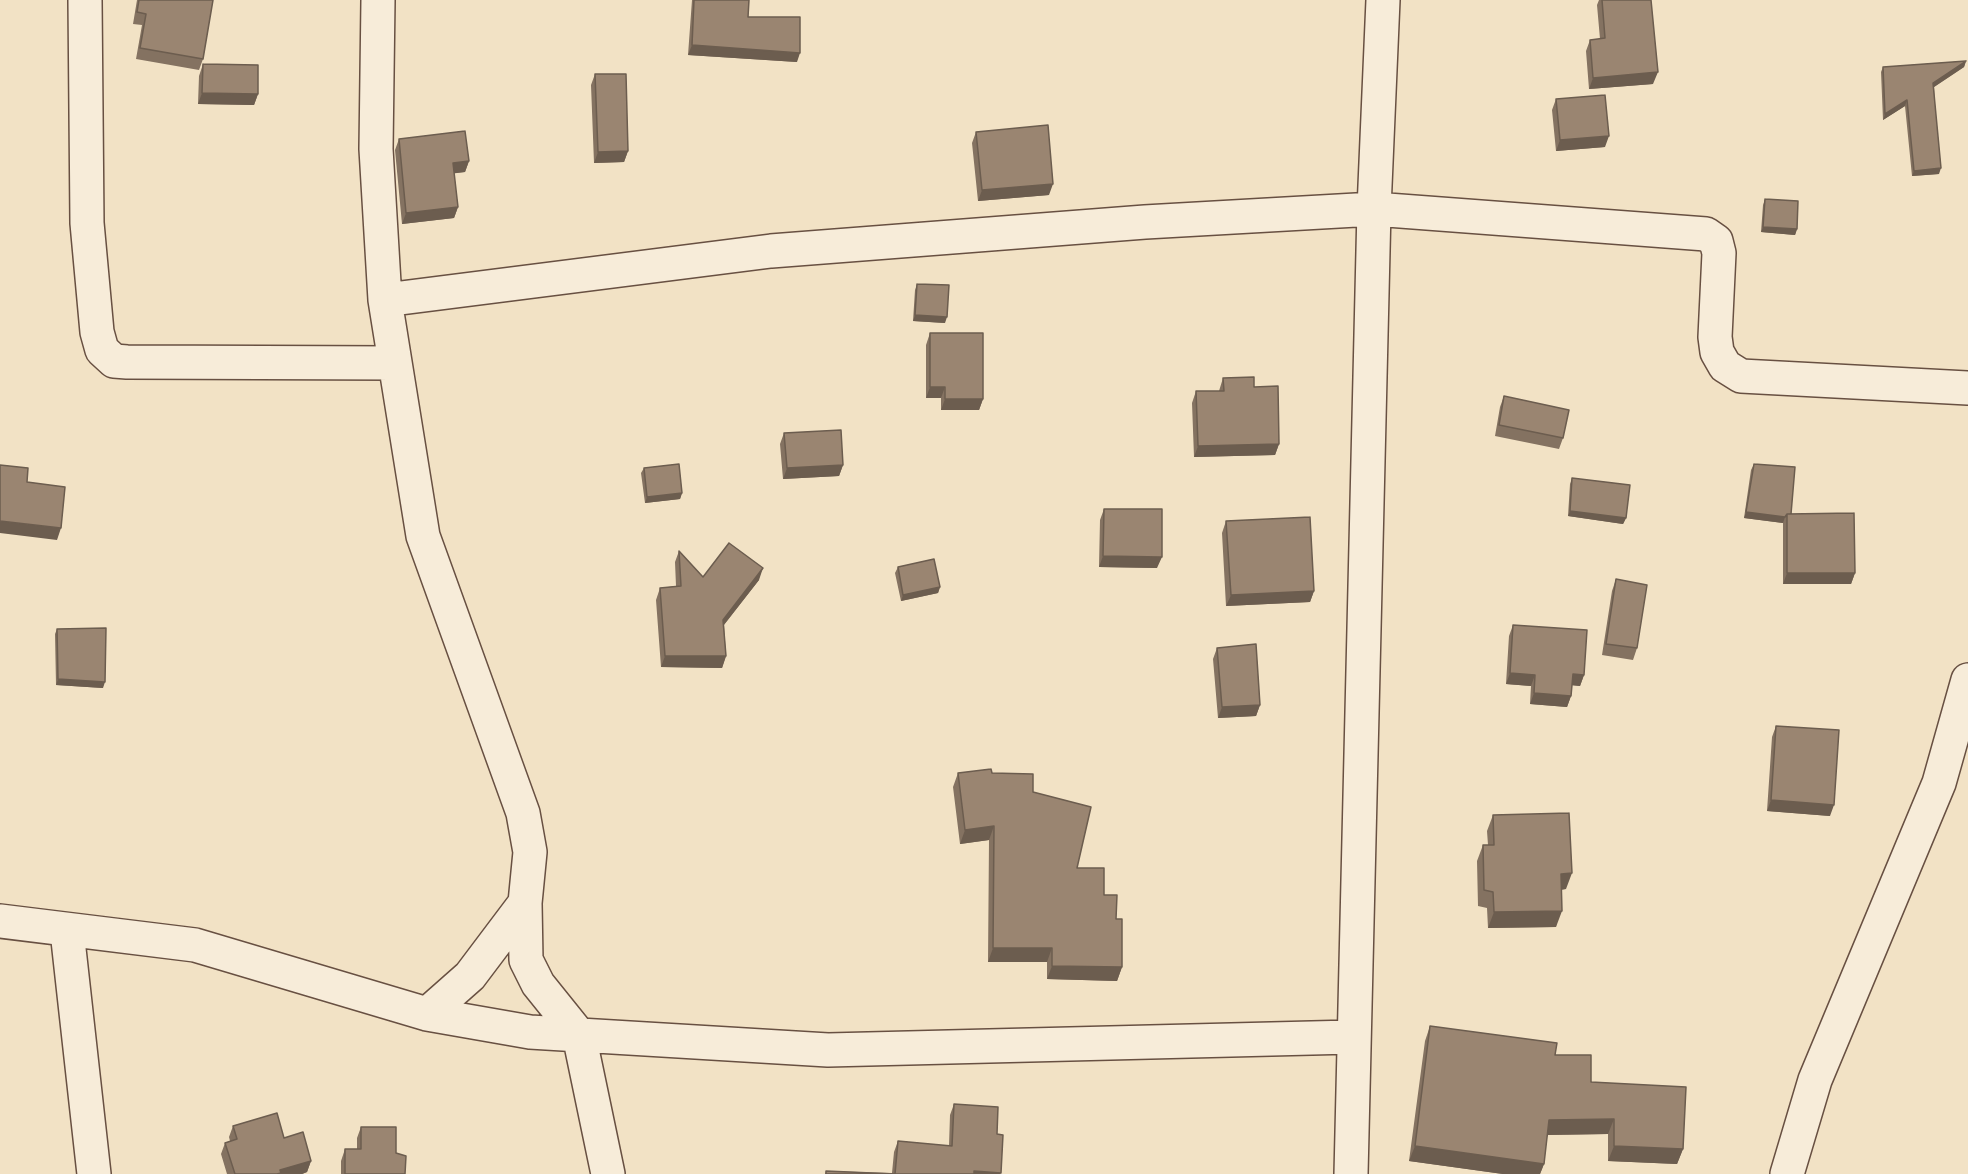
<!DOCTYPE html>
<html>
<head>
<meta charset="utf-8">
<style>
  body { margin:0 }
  canvas { display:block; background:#f2e2c5 }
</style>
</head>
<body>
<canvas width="1968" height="1174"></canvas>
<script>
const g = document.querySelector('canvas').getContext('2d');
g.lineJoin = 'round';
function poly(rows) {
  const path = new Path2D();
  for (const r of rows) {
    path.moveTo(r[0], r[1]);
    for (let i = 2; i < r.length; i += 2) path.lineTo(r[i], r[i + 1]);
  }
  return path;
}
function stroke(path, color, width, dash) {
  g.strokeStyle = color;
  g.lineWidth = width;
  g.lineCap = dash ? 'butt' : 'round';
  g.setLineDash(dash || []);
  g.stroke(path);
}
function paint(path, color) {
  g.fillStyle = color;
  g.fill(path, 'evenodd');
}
const minor = poly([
  [85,0,87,223,97,332,102,350,114,361,127,362,395,363],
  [378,0,376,149,385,300,423,536,523,813,530,852,525,903,526,960,538,984,579,1035,608,1174],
  [385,300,771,251,1145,222,1374,209,1706,234,1716,241,1719,253,1715,337,1717,352,1725,366,1741,376,1968,388],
  [0,921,195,945,427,1014,530,1032,828,1050,1352,1037],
  [67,931,94,1174],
  [427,1014,470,976,525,903],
  [1351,1174,1374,209,1383,0],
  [1787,1174,1815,1080,1939,783,1968,680]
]);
const wall = poly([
  [137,0,213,0,203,59,199,70,136,59,142,25,133,24],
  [692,0,749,0,748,17,797,62,688,55],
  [1599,0,1651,0,1653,84,1589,89,1586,51,1590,40,1600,39,1597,5],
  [1966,61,1964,67,1934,87,1939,174,1912,176,1905,106,1883,120,1881,72,1883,67],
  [203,64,258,94,254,105,198,104,199,76],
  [595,74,628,151,624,162,594,163,591,85],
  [1556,99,1605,147,1556,151,1552,110],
  [976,132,1049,195,978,201,972,143],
  [399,139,469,161,465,172,454,173,458,207,454,218,402,224,395,150],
  [1765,199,1797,229,1795,235,1761,232,1763,205],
  [917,284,945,323,913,321,915,290],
  [930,333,983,399,979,410,941,410,941,398,926,398,926,345],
  [1223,378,1254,387,1279,444,1275,455,1194,457,1192,403,1196,391,1219,391],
  [1504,396,1563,438,1559,449,1495,436,1500,407],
  [784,433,843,465,839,476,783,479,780,444],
  [1754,464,1791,514,1855,573,1851,584,1783,584,1783,523,1744,518,1751,470],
  [644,468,682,493,680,499,645,503,641,473],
  [1572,478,1626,518,1623,524,1568,516,1570,484],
  [1104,509,1157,568,1099,567,1100,520],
  [1226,521,1314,591,1310,602,1226,606,1222,533],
  [679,551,703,577,759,580,724,625,726,656,722,668,661,667,656,600,660,588,676,586,675,562],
  [898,567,940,587,938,593,901,601,895,573],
  [1616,579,1637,648,1633,660,1602,655,1612,591],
  [1513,625,1584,675,1580,686,1572,685,1571,696,1567,707,1530,704,1531,686,1506,684,1509,636],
  [57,629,103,688,56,685,55,634],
  [1217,648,1260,705,1256,716,1218,718,1213,659],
  [1776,726,1830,816,1767,811,1772,737],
  [958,773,992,773,1033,792,1077,868,1104,895,1116,919,1122,967,1117,981,1047,979,1047,962,988,962,989,840,960,844,953,787],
  [1493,815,1566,889,1561,890,1556,927,1488,928,1487,908,1478,906,1477,861,1483,845,1488,845,1487,831],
  [1430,1026,1555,1055,1683,1149,1677,1164,1608,1161,1608,1134,1547,1135,1544,1164,1540,1174,1503,1174,1409,1161,1425,1041],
  [954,1104,997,1134,1000,1174,825,1174,826,1171,892,1173,894,1152,898,1141,949,1146,950,1115],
  [233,1126,284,1138,311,1161,307,1172,302,1174,227,1174,221,1154,225,1143,230,1141,229,1137],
  [361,1127,396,1153,405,1174,341,1174,341,1161,345,1149,357,1149,357,1138]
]);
const shadedWall = poly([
  [692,45,800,53,797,62,688,55],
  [1966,61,1964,67,1931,89,1933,83],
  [1658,72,1653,84,1589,89,1593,78],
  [202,93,258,94,254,105,198,104],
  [1907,100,1905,106,1883,120,1885,114],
  [1609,136,1605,147,1556,151,1560,140],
  [628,151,624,162,594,163,598,152],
  [469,161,465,172,449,174,453,163],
  [1941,168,1939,174,1912,176,1914,171],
  [1053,184,1049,195,978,201,982,190],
  [458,207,454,218,402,224,406,213],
  [1763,227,1797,229,1795,235,1761,232],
  [915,315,947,317,945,323,913,321],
  [930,387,945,387,941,398,926,398],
  [945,399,983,399,979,410,941,410],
  [1279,444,1275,455,1194,457,1198,446],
  [843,465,839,476,783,479,787,468],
  [682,493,680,499,645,503,647,497],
  [1570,511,1626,518,1623,524,1568,516],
  [1746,512,1785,517,1783,523,1744,518],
  [0,521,61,528,57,540,0,533],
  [1103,556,1162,557,1157,568,1099,567],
  [763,568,759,580,719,631,723,620],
  [1787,573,1855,573,1851,584,1783,584],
  [940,587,938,593,901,601,903,595],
  [1314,591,1310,602,1226,606,1231,595],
  [665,656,726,656,722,668,661,667],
  [1510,673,1535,675,1531,686,1506,684],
  [1573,674,1584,675,1580,686,1569,685],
  [58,679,105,682,103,688,56,685],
  [1534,693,1571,696,1567,707,1530,704],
  [1260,705,1256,716,1218,718,1222,707],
  [1771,800,1834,805,1830,816,1767,811],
  [994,826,989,840,960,844,965,830],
  [1572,873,1566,889,1555,890,1561,874],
  [1562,911,1556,927,1488,928,1494,912],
  [993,948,1052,948,1047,962,988,962],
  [1052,966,1122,967,1117,981,1047,979],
  [1614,1119,1608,1134,1544,1135,1549,1120],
  [1415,1146,1544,1164,1540,1174,1503,1174,1409,1161],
  [1614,1146,1683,1149,1677,1164,1608,1161],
  [311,1161,307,1172,302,1174,277,1174,280,1170],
  [974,1171,1001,1173,1000,1174,973,1174]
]);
const building = poly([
  [139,0,213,0,203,59,140,48,146,14,137,12,139,0],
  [694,0,749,0,748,17,800,17,800,53,692,45,694,0],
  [1602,0,1651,0,1658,72,1593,78,1590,40,1605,38,1602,0],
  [1966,61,1933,83,1941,168,1914,171,1907,100,1885,114,1883,67,1966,61],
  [203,64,258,65,258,94,202,93,203,64],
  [595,74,626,74,628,151,598,152,595,74],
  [1605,95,1609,136,1560,140,1556,99,1605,95],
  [1048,125,1053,184,982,190,976,132,1048,125],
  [465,131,469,161,453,163,458,207,406,213,399,139,465,131],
  [1765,199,1798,201,1797,229,1763,227,1765,199],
  [917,284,949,285,947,317,915,315,917,284],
  [930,333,983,333,983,399,945,399,945,387,930,387,930,333],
  [1254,377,1254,387,1278,386,1279,444,1198,446,1196,391,1224,391,1223,378,1254,377],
  [1504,396,1569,410,1563,438,1499,425,1504,396],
  [841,430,843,465,787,468,784,433,841,430],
  [679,464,682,493,647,497,644,468,679,464],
  [1754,464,1795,467,1791,514,1787,514,1785,517,1746,512,1754,464],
  [0,465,28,468,27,482,65,487,61,528,0,521,0,465],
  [1572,478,1630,485,1626,518,1570,511,1572,478],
  [1104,509,1162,509,1162,557,1103,556,1104,509],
  [1854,513,1855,573,1787,573,1787,514,1854,513],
  [1310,517,1314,591,1231,595,1226,521,1310,517],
  [729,543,763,568,723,620,726,656,665,656,660,588,681,586,679,551,703,577,729,543],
  [934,559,940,587,903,595,898,567,934,559],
  [1616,579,1647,585,1637,648,1606,644,1616,579],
  [1513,625,1587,630,1584,675,1573,674,1571,696,1534,693,1535,675,1510,673,1513,625],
  [106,628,105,682,58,679,57,629,106,628],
  [1256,644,1260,705,1222,707,1217,648,1256,644],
  [1776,726,1839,730,1834,805,1771,800,1776,726],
  [991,769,992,773,1033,774,1033,792,1091,807,1077,868,1104,868,1104,895,1117,895,1116,919,1122,919,1122,967,1052,966,1052,948,993,948,994,826,965,830,958,773,991,769],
  [1569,813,1572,873,1561,874,1562,911,1494,912,1493,892,1484,890,1483,845,1494,845,1493,815,1569,813],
  [1430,1026,1557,1043,1555,1055,1591,1055,1591,1082,1686,1087,1683,1149,1614,1146,1614,1119,1549,1120,1544,1164,1415,1146,1430,1026],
  [954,1104,998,1107,997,1134,1003,1135,1001,1173,974,1171,974,1174,826,1174,826,1171,895,1174,898,1141,952,1146,954,1104],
  [277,1113,284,1138,303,1132,311,1161,280,1170,281,1173,277,1174,235,1174,225,1143,237,1139,233,1126,277,1113],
  [361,1127,396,1127,396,1153,406,1156,405,1174,345,1174,345,1149,361,1149,361,1127]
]);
stroke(minor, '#685042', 36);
stroke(minor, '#f7ecd9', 33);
paint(wall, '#847261');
paint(shadedWall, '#6c5d4f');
paint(building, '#9a8571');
stroke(building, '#6c5d4f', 1.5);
</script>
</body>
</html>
